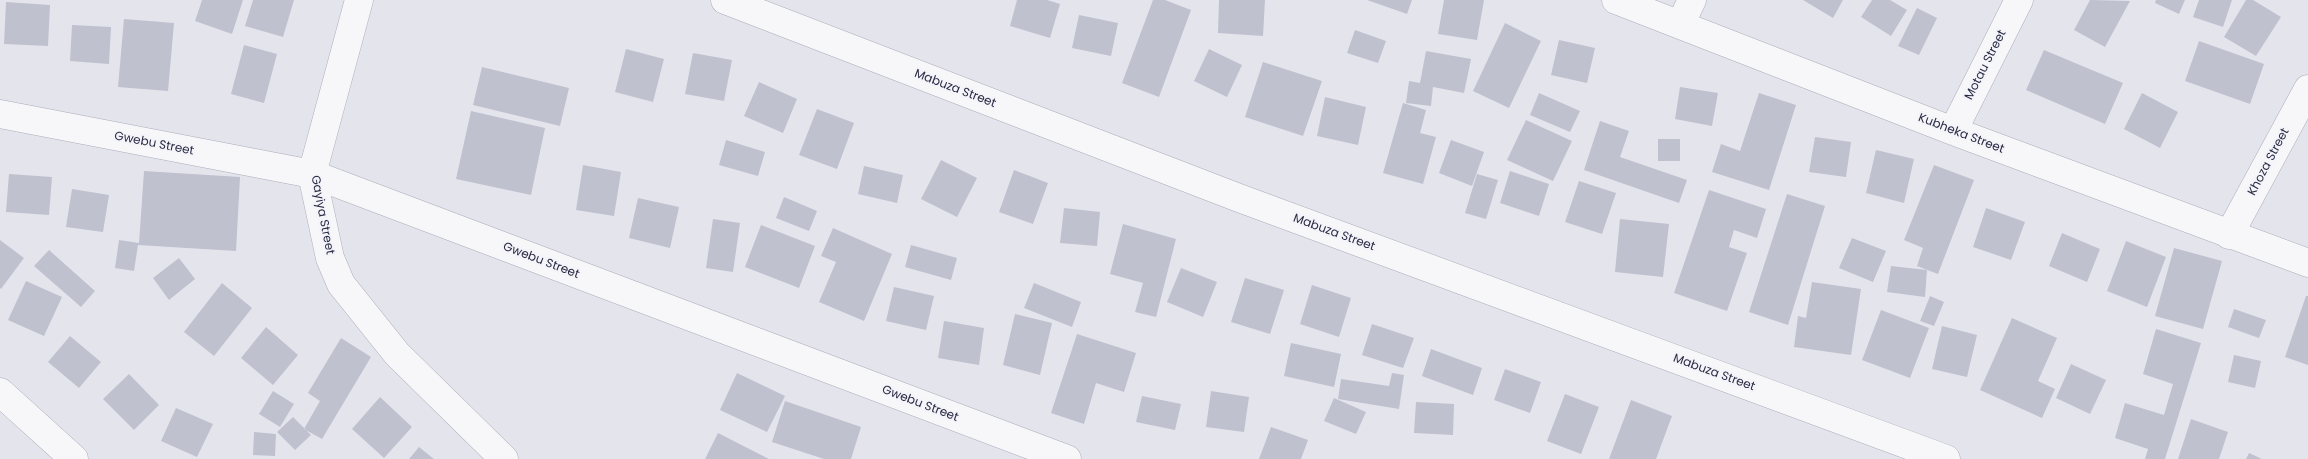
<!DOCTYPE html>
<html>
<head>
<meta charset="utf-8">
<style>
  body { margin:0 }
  canvas { display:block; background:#e3e4ec }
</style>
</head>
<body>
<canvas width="2308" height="459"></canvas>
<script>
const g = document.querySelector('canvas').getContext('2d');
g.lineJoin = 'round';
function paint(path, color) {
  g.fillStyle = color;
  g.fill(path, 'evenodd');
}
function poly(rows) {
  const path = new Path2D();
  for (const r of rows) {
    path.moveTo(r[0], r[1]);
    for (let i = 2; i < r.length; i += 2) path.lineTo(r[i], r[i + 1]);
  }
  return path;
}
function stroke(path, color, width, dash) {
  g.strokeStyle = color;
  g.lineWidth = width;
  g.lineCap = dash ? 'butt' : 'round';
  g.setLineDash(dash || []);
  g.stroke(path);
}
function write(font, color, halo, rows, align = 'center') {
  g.font = font + ' Poppins,sans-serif';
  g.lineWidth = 4.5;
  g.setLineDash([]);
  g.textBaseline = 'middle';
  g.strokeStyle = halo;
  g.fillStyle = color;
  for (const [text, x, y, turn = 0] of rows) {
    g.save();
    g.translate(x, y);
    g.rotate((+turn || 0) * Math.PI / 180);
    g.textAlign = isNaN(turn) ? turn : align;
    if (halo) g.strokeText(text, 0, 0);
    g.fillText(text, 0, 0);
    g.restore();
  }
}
const building = poly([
  [202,0,243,0,232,34,195,21],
  [253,0,294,0,283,37,245,26],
  [1017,0,1047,0,1060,4,1050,38,1010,26],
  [1153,0,1165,0,1191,10,1159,97,1122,83],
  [1219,0,1265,0,1263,36,1218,33],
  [1367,0,1412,0,1407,14],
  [1444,0,1484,0,1477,40,1438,34],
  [1803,0,1843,0,1833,18],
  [1872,0,1890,0,1907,10,1891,36,1861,17],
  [2090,0,2130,1,2105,47,2074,30],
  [2156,0,2185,0,2179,14,2155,3],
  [2199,0,2232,0,2223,27,2193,17],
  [2246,0,2253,0,2281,17,2256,56,2224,37],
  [6,2,50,5,48,46,4,44],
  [1917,8,1937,18,1919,55,1898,46],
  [1079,15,1118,23,1111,56,1072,48],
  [124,19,174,23,168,91,118,87],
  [1505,23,1541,41,1509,108,1473,91],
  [72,25,111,27,109,64,70,61],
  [1355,30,1386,41,1378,63,1347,53],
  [1559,40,1595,48,1587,83,1551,75],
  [2199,41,2264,64,2250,104,2185,81],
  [244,45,277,54,264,103,231,94],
  [626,49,664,59,653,102,615,92],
  [1209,49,1242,65,1227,97,1194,81],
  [2044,50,2123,83,2105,124,2026,90],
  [1426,51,1471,59,1464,93,1433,87,1431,106,1406,103,1409,81,1420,83],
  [693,53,732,60,724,101,685,94],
  [1263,62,1322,81,1303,136,1245,117],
  [482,67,569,88,560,126,473,105],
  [759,82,797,99,783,133,744,116],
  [1680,87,1718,93,1712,126,1675,119],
  [1539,93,1580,111,1570,132,1530,115],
  [1759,93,1796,105,1769,190,1712,172,1721,144,1740,151],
  [2142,93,2178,112,2160,148,2124,129],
  [1325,97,1366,107,1358,145,1317,136],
  [1403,103,1426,110,1420,133,1436,137,1423,184,1383,173],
  [817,109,854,123,837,169,799,155],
  [471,111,545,128,531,195,456,179],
  [1526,120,1572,141,1553,181,1507,160],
  [1600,121,1629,131,1620,157,1687,180,1679,203,1584,170],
  [1815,137,1851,142,1846,177,1809,172],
  [1658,139,1680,139,1680,161,1658,161],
  [726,140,765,152,758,176,719,165],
  [1451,140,1484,152,1472,186,1439,173],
  [1876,150,1914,159,1904,203,1866,193],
  [941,160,977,178,957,217,921,199],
  [583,165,621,172,614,216,576,210],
  [1934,165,1974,180,1938,274,1917,266,1923,248,1904,240],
  [864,166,903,175,897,203,858,194],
  [1014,170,1048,183,1033,224,999,212],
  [144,171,240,177,236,251,138,245,134,271,115,268,119,240,139,243],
  [1510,171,1549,184,1539,216,1500,203],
  [9,174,52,177,49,215,6,212],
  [1477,174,1498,180,1486,219,1465,213],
  [1579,181,1616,193,1602,234,1565,222],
  [72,189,109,195,103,232,66,227],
  [1709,190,1766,209,1757,238,1734,230,1729,247,1747,253,1727,311,1674,293],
  [1787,194,1825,206,1788,325,1749,312],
  [784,197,817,211,809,231,776,218],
  [638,198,679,207,670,248,629,238],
  [1064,208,1100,212,1097,246,1060,243],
  [1986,208,2025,222,2011,260,1973,247],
  [713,219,740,223,733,272,706,268],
  [1620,219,1669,224,1663,277,1615,272],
  [1123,224,1176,239,1156,317,1135,312,1143,283,1110,274],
  [761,225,815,246,799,288,745,267],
  [833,228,892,254,864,321,819,302,836,262,821,256],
  [2062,233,2100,249,2087,282,2049,266],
  [1852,238,1886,251,1873,282,1839,268],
  [0,240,24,258,1,289,0,288],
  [2126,241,2166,257,2147,307,2107,291],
  [911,245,957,258,951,280,905,267],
  [2174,248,2222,261,2203,329,2155,316],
  [49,250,95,291,81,307,34,266],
  [179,258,195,279,169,300,153,278],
  [1891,266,1927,270,1925,297,1887,292],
  [1181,268,1217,282,1203,317,1167,302],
  [1245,278,1284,290,1270,334,1231,322],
  [26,281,62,297,44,336,8,320],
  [1812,282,1861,289,1851,355,1794,347,1798,316,1806,318],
  [222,283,252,308,214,356,184,332],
  [1034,283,1081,302,1072,327,1024,308],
  [1312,285,1351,298,1339,337,1300,324],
  [894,287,934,296,926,330,886,321],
  [1930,296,1944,302,1934,326,1920,321],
  [2306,296,2308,296,2308,365,2285,357],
  [2234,309,2266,320,2259,338,2228,327],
  [1881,310,1929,328,1910,378,1862,360],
  [1015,314,1052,323,1040,375,1003,365],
  [2012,318,2057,338,2038,381,2055,389,2042,418,1980,390],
  [944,321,984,328,979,365,938,358],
  [1372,324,1414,338,1403,368,1362,355],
  [1942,326,1977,335,1967,377,1932,369],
  [266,327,298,355,273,385,241,358],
  [2156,329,2201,343,2165,459,2145,459,2148,449,2115,438,2125,403,2164,415,2173,384,2143,374],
  [1077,334,1136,353,1124,392,1096,383,1084,424,1051,413],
  [70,336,101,362,79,388,48,362],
  [341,338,371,357,322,439,304,429,320,401,308,393],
  [1291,343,1341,354,1334,387,1284,376],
  [1431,349,1482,368,1473,395,1422,376],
  [2234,355,2261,361,2255,388,2228,382],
  [2071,364,2106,380,2090,414,2056,398],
  [1505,369,1541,382,1530,413,1494,400],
  [737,373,785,396,767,432,720,410],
  [1392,373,1404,375,1399,409,1338,399,1341,379,1389,386],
  [129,374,159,405,134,430,103,399],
  [273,391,294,404,280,427,259,414],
  [1211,391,1249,397,1244,432,1206,427],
  [1565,394,1599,407,1581,454,1547,441],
  [1142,396,1181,404,1175,430,1136,422],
  [380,397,412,427,384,458,352,429],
  [1334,398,1366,412,1356,434,1324,421],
  [1631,400,1672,416,1656,459,1609,459],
  [785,401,861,427,851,459,824,459,772,442],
  [1416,402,1454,404,1453,435,1414,433],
  [176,408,213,424,197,457,161,441],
  [293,417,311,435,295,450,277,432],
  [2191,419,2228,432,2219,459,2178,459],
  [1271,427,1308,440,1301,459,1259,459],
  [254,432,276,434,275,456,253,455],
  [718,433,769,459,705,459],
  [419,447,434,459,409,459],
  [2249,453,2262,459,2246,459]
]);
const minor = poly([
  [359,0,312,174,330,258,341,284,397,354,504,459],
  [725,0,1239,198,1946,459],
  [1616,0,1953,131,2308,263],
  [1680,25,1692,0],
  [0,114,312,174,1067,459],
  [1953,131,2019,0],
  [2229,235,2308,89],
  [0,392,74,459]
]);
const streetNames = [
  ["Motau Street",1986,65,-63],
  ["Mabuza Street",955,89,21],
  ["Kubheka Street",1961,134,21],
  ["Gwebu Street",154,144,11],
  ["Khoza Street",2269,162,-62],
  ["Gayiya Street",322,215,79],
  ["Mabuza Street",1334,233,20],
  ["Gwebu Street",541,261,21],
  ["Mabuza Street",1714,373,20],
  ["Gwebu Street",920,404,21]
];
paint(building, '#c0c1cf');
stroke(minor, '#acacba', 29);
stroke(minor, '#f7f7fa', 28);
write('12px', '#2a2b45', '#f4f4f9', streetNames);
</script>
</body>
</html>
